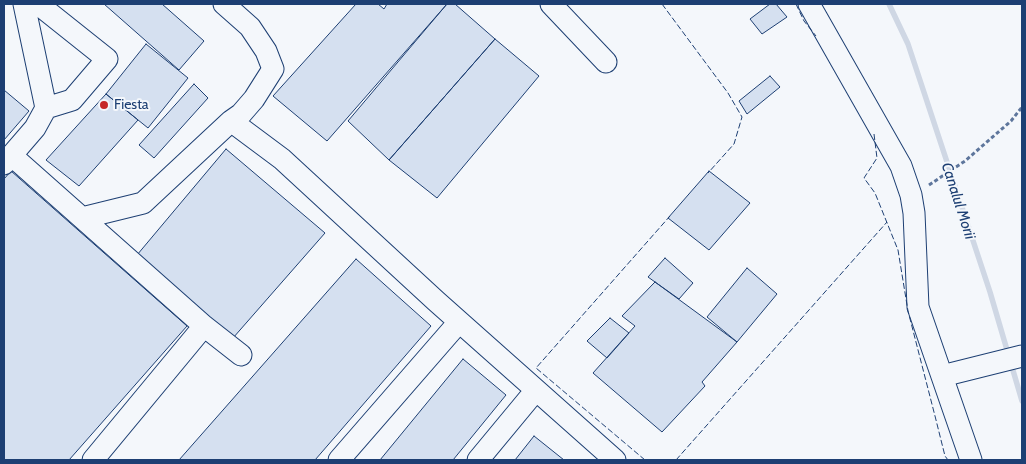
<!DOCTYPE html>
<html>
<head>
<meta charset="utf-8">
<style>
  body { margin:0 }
  #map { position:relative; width:1026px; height:464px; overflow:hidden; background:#f4f7fb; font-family:Cabin,sans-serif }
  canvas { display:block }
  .frame { position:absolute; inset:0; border:5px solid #1d3f73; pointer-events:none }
</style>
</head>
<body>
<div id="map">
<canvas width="1026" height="464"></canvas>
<div class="frame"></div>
</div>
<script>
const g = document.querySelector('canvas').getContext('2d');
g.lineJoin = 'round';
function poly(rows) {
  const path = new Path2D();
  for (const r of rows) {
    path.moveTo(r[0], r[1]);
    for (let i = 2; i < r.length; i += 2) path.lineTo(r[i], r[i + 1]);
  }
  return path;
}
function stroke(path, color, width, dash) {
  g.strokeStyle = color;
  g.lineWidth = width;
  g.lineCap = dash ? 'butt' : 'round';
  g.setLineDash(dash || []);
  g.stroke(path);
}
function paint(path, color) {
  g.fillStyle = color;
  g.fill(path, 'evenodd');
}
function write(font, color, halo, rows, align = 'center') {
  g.font = font + ' Cabin,sans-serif';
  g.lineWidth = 4;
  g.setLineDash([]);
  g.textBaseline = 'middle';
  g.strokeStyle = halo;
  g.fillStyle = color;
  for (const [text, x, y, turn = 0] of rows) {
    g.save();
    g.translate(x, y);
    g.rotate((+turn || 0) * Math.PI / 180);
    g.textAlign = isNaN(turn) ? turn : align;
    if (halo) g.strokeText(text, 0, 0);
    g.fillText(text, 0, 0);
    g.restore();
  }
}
const stream = poly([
  [889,4,908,44,990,292,1022,401]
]);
const building = poly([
  [104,4,162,4,204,41,179,70,104,4],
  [356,4,378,4,384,9,387,4,447,4,327,141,273,96,356,4],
  [447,4,455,4,495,39,389,160,348,121,447,4],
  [770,4,776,4,787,17,762,34,750,19,770,4],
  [495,39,539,76,437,198,389,160,495,39],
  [146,44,188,78,148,128,106,94,146,44],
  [770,76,780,87,747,114,739,101,770,76],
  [194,84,208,98,154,158,139,145,194,84],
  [4,90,29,111,4,140,4,90],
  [106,94,138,120,79,186,46,160,106,94],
  [226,149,325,233,233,338,137,255,226,149],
  [11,171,187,326,69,460,4,460,4,179,11,171],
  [709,171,750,203,709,250,668,218,709,171],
  [665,258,693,283,679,299,648,277,665,258],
  [356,259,431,326,315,460,179,460,356,259],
  [747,268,777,294,737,342,707,317,747,268],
  [655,282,737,342,702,382,705,386,662,432,593,373,635,326,622,316,655,282],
  [610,318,629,333,607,358,587,341,610,318],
  [463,359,506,395,453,460,380,460,463,359],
  [534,436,564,460,515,460,534,436]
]);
const path = poly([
  [929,185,965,161,1011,121,1022,107]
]);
const minor = poly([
  [38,4,107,59,72,100,46,108],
  [224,4,250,27,266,51,273,69,254,99,241,114,231,121],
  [551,4,606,62],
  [809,4,901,166,911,195,914,213,918,307,971,460],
  [11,155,204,326,241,355],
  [4,164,35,128,46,108,24,4],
  [82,218,143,203,231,121,282,159,436,301,615,460],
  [942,376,1022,356],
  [93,460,204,326],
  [339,460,459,322],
  [478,460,536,390]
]);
const fence = poly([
  [662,4,728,93,742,117,734,144,708,173],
  [796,4,804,21,816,36],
  [874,134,877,158,864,178,875,193,898,250,908,311,935,416,945,456,948,460],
  [645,460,536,368,670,216],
  [676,460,887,222]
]);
const markers = [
  [104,105,5,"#c62828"]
];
const poiNames = [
  ["Fiesta",114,105]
];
const waterNames = [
  ["Canalul Morii",958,201,72]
];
stroke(stream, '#cfd7e4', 5.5);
paint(building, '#d5e0f0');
stroke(building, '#1d3f73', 1);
stroke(minor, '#1d3f73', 23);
stroke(path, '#5e769c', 3, [4, 2.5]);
stroke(minor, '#f4f7fb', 21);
stroke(fence, '#1d3f73', 1, [6, 2.5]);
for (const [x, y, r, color] of markers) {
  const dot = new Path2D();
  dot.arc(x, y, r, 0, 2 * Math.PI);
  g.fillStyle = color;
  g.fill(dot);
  stroke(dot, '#f4f7fb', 2);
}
write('14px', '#1d3f73', '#f4f7fb', poiNames, 'left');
write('italic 15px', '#1d3f73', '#f4f7fb', waterNames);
</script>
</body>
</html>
